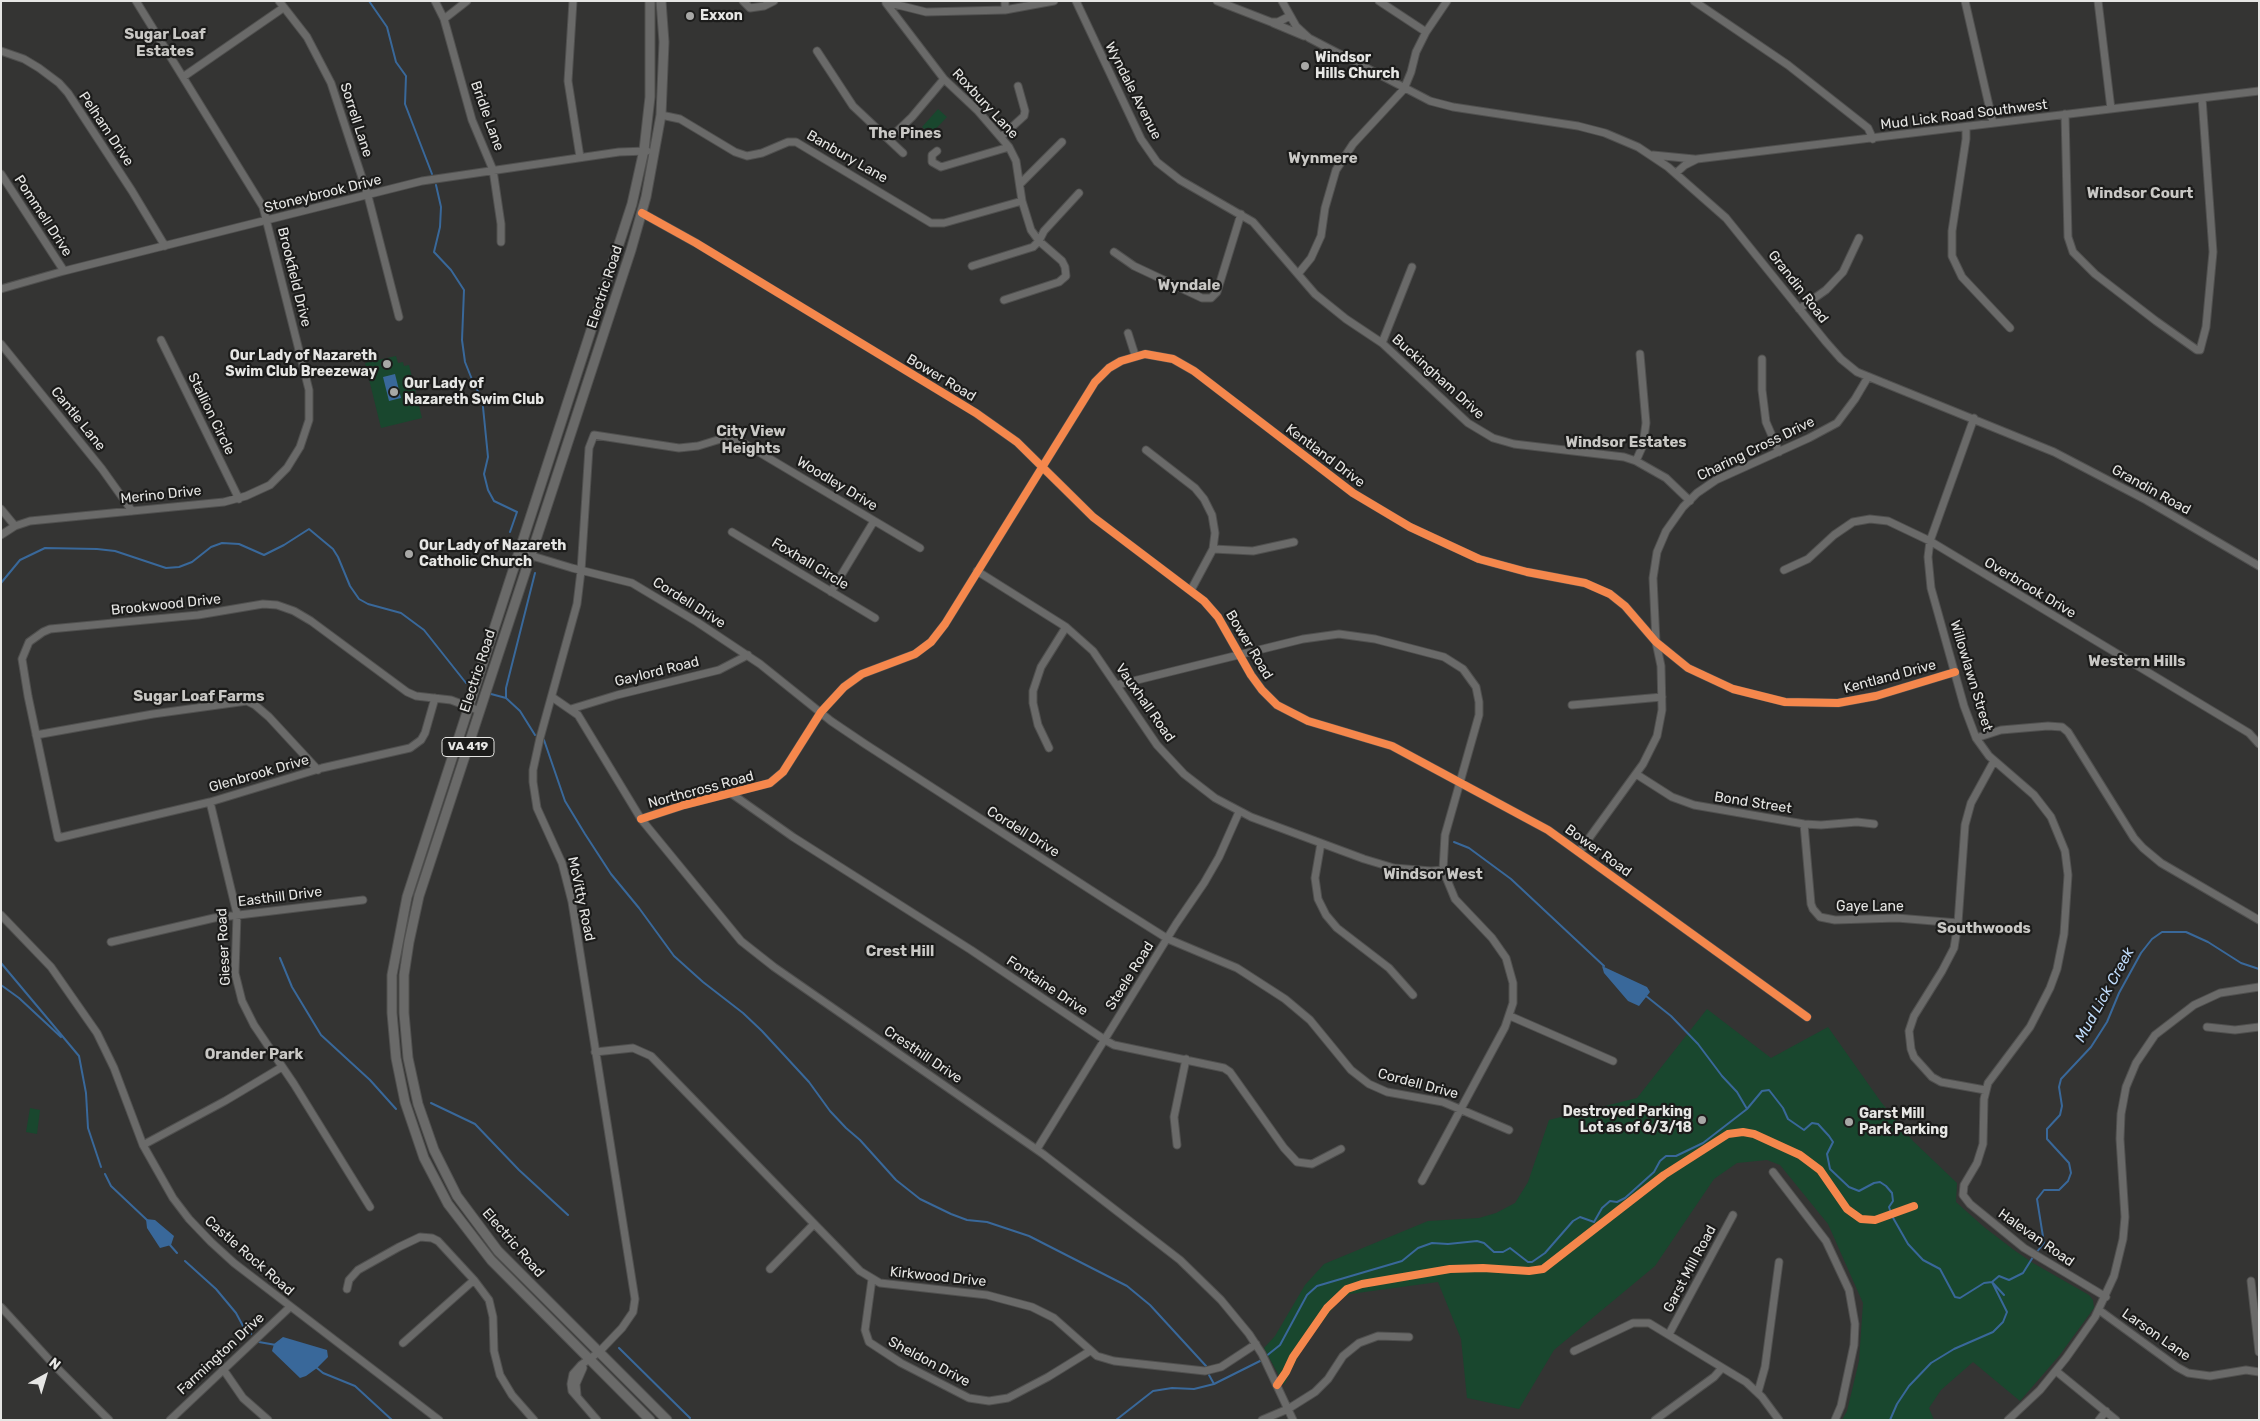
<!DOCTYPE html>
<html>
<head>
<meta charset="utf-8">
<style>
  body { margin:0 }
  #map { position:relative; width:2260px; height:1421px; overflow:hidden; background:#343433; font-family:Rubik,sans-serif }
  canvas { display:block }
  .frame { position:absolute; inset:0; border:2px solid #e6e6e4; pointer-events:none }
  .north { position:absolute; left:20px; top:1351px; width:50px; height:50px; -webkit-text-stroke:4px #1c1c1b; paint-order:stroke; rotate:39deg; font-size:14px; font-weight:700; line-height:20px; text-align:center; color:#e6e6e4 }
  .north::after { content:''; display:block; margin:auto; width:18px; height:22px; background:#e6e6e4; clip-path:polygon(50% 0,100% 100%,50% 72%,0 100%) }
</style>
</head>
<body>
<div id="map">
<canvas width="2260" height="1421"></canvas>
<div class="frame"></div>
<div class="north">N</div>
</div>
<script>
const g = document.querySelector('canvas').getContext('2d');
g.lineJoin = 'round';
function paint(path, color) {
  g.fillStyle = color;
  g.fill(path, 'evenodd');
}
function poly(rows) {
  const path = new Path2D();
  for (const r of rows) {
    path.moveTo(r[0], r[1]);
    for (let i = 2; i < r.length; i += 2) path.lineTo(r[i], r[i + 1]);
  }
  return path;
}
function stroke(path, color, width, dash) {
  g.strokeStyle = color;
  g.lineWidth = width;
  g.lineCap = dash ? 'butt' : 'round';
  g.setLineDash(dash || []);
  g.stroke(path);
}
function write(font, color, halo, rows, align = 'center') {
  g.font = font + ' Rubik,sans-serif';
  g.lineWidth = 4.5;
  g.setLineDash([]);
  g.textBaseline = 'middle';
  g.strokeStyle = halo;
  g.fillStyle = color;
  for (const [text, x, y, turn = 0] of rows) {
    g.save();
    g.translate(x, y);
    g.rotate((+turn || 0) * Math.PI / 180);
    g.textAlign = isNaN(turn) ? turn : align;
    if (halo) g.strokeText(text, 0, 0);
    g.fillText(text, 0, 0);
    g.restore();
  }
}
const green = poly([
  [938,109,947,117,931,134,922,127],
  [396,356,398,363,403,362,404,366,409,365,422,418,381,428,365,363],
  [1707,1009,1771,1058,1828,1027,1881,1102,1913,1141,1957,1183,1956,1202,1984,1227,2014,1250,2033,1263,2089,1295,2093,1300,2094,1308,2059,1356,2020,1401,1973,1362,1941,1390,1929,1408,1934,1420,1842,1420,1847,1411,1859,1361,1863,1303,1828,1224,1780,1165,1767,1160,1737,1163,1714,1179,1655,1266,1554,1350,1519,1409,1467,1398,1461,1339,1438,1282,1350,1294,1339,1300,1302,1349,1284,1385,1264,1348,1275,1336,1305,1285,1324,1264,1428,1221,1479,1218,1496,1213,1515,1203,1528,1182,1549,1120,1637,1098],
  [30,1108,40,1110,37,1134,26,1132]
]);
const water = poly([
  [395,374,401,398,389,401,383,377],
  [1602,966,1647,987,1650,992,1639,1006,1628,1001,1604,973],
  [146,1219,155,1220,174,1236,171,1245,160,1248,147,1228],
  [283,1337,327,1350,328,1357,317,1368,306,1376,300,1378,272,1351,274,1344]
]);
const stream = poly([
  [369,1,387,27,396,62,406,76,405,104,432,174],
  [436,185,441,207,440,227,434,252,451,270,464,290,462,340,465,362,475,387,482,397,488,457,484,474,488,490,494,501,517,512,510,532],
  [1,583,20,560,45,548,97,549,115,551,166,568,179,567,192,562,211,547,222,543,239,544,264,555,284,545,309,529,333,549,338,557,350,586,359,599,368,604,401,613,424,630,466,683],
  [491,694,506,698,520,711,535,735],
  [506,698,506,688,535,573],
  [544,740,565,801,585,834,611,874,639,908,674,956,703,982,743,1013,762,1031,809,1082,830,1111,846,1128,860,1140,896,1180,920,1199,951,1214,967,1220,987,1222,1029,1236,1127,1286,1150,1305,1206,1366],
  [1454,842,1469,848,1511,879,1604,966],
  [280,958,292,987,321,1035,370,1080,396,1109],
  [1,963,79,1056,86,1093,88,1128,101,1167],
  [1,985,19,998,61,1037],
  [1646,996,1671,1016,1698,1044,1722,1076,1737,1092,1747,1109],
  [431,1103,475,1124,519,1170,568,1215],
  [105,1174,111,1186,147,1220],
  [170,1245,177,1253],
  [2036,1253,2044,1243,2037,1199,2044,1190,2059,1190,2068,1181,2071,1173,2069,1163,2047,1139,2047,1129,2060,1115,2062,1106,2059,1087,2061,1079,2091,1047,2107,1022,2119,993,2141,953,2152,939,2162,932,2186,932,2208,942,2241,963,2259,969],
  [185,1261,216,1289,236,1313,243,1326,251,1334],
  [2004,1295,1992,1282,1999,1276,2009,1280,2023,1273,2033,1257],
  [259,1342,276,1345],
  [619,1348,690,1418],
  [1265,1357,1280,1345,1307,1295,1317,1286,1402,1261,1418,1248,1432,1243,1448,1244,1477,1241,1484,1243,1494,1252,1503,1252,1510,1248,1528,1262,1532,1262,1545,1253,1573,1221,1580,1217,1594,1222,1602,1208,1610,1201,1617,1202,1625,1198,1654,1172,1660,1161,1666,1156,1676,1156,1703,1143,1747,1109,1762,1091,1769,1090,1783,1108,1788,1119,1804,1130,1812,1123,1818,1124,1829,1136,1833,1142,1827,1154,1830,1169,1849,1187,1859,1191,1874,1183,1880,1182,1886,1186,1892,1193,1893,1201,1889,1207,1892,1216,1908,1244,1923,1260,1940,1269,1955,1297,1960,1298,1984,1283,1992,1282,2007,1312,2003,1322,1993,1332,1954,1349,1931,1363,1909,1386,1897,1404,1890,1420],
  [317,1368,323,1373,355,1386,392,1420],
  [1209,1375,1214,1384],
  [1116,1420,1153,1391,1172,1388,1194,1389,1214,1384,1262,1360]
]);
const minor = poly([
  [279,1,307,37,331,83,368,196,399,317],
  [435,1,444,19,472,120,493,170,501,224,501,242],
  [573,1,568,81,580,157],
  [743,1,750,8,764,6,774,1],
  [1005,1,1005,10],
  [1076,1,1141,139,1157,162,1180,180,1253,222,1315,294,1346,319,1382,343,1468,423,1493,438,1514,444,1624,457,1636,461,1666,478,1690,501],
  [1217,1,1271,22,1278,22,1290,16],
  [1282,1,1296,26,1309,38,1430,101,1453,107,1578,126,1605,133,1638,147,1668,167,1726,218,1826,342,1841,359,1857,372,2054,452,2146,500,2259,566],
  [1379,1,1426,32],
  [1694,1,1788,65,1868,128,1873,139],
  [1965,1,1993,123],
  [2098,1,2111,109],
  [886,2,926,12,1005,10,1054,1],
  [886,3,944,79,978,111,1009,147,1016,161,1022,201,1031,230,1039,241,1062,261,1065,267,1066,276,1059,282,1004,300],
  [444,19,467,1],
  [1273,23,1304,36],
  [1,51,24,59,39,68,59,83,68,93,132,191,165,246],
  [817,51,853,106,903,153],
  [183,77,283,8],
  [2065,114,2068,237,2073,252,2095,274,2156,321,2197,350,2200,350,2206,327,2213,252,2202,98],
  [661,115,680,119,735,152,747,156,762,153,788,142,796,142,931,223,944,223,1022,201],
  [1966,127,1966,139,1952,231,1952,256,1962,277,2010,328],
  [1002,136,1024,116,1025,111,1018,86],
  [889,139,912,117,944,79],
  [937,151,932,155,932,162,941,167,1009,147],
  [1653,155,1694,159],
  [1676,173,1685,165,1697,159,2259,91],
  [1,174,64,271],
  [1020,184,1062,142],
  [642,213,696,243,976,413,1017,442,1093,517,1204,601,1218,617,1251,675,1262,690,1277,705,1308,721,1392,746,1548,830,1807,1017],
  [1114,252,1134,266,1202,298,1211,298,1217,292,1241,214],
  [972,266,1033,247,1039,241,1044,231,1079,193],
  [1298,274,1311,258,1321,236,1325,208,1336,170,1353,144,1404,89,1411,72,1416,52,1426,32,1447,1],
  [1,289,64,271,422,181,619,152,647,151],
  [1799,309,1826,290,1843,272,1859,238],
  [1128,333,1135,355],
  [161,340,239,499],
  [1382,343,1412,267],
  [1,344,102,469,132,511],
  [1762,359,1762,390,1766,422,1779,452],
  [1974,418,1930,541,1928,557,1931,588,1964,706,1976,738,1989,756,2034,795,2051,817,2065,851,2068,875,2064,934,2057,969,2050,988,2030,1027,1988,1083,1984,1099,1983,1144,1977,1163,1964,1185,1963,1195,1970,1204,2024,1248,2106,1297],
  [1146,450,1195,488,1204,499,1212,515,1215,533,1213,549,1191,590],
  [1636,461,1643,445,1646,423,1640,354],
  [1,509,15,526],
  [732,532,875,618],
  [1,535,15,526,30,521,224,502,246,496,270,485,287,468,300,447,309,420,309,390,263,207,136,1],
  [1213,549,1253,551,1294,542],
  [519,552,572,568,632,583,697,622,760,664,831,721,865,744,1114,905,1168,939,1237,968,1285,999,1310,1020,1351,1070,1369,1084,1387,1092,1443,1102,1509,1130],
  [1784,570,1808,559,1834,535,1853,522,1870,519,1888,521,1930,541,2249,733,2259,744],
  [977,571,1066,627,1093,651,1157,745,1184,774,1215,798,1251,817,1364,859,1394,868,1431,871,1443,870],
  [831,592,874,521],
  [1117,685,1303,639,1339,634,1375,639,1444,657,1463,669,1476,687,1479,702,1479,715,1445,835,1443,870,1455,899,1492,938,1506,958,1513,983,1513,1003,1505,1027,1422,1181],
  [552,697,578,715,641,819,741,941,774,967,1043,1154,1180,1260,1221,1300,1249,1334,1262,1354,1293,1420],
  [435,698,425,733,421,740,410,748,322,768,210,802,58,838,28,696,22,659,29,642,43,632,50,629,198,615,263,604,277,605,294,611,311,621,407,692,416,696,451,700,480,711],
  [1572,705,1662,697],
  [571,709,617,695,719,670,748,655],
  [36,735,153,714,247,701,255,705,269,717,318,770],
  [1976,738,2001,730,2048,726,2062,727,2068,732,2134,838,2143,848,2161,863,2259,920],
  [1049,748,1038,725,1033,703,1033,691,1041,667,1066,627],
  [1636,774,1672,797,1694,805,1804,824,1821,825,1857,822,1874,824],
  [732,794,793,837,971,950,1105,1040,1114,1045,1224,1068,1230,1072,1284,1148,1297,1162,1312,1164,1341,1149],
  [210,802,237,914,235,973,242,1001,254,1025,294,1084,370,1207],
  [641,819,684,805,770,783,783,772,821,712,844,687,862,674,915,654,931,642,945,624,1095,382,1109,368,1121,361,1145,354,1173,359,1194,371,1353,493,1410,527,1479,559,1527,572,1585,583,1610,594,1625,606,1656,642,1688,668,1733,689,1785,702,1838,703,1876,696,1955,672],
  [1804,824,1811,904,1813,909,1820,917,1835,920,1897,918,1958,923],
  [1321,843,1315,878,1318,899,1326,915,1337,928,1389,968,1413,995],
  [1579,852,1643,764,1657,736,1662,710,1661,666,1656,642,1653,578,1657,552,1666,531,1683,507,1697,493,1716,480,1809,438,1837,423,1855,399,1868,377],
  [1,915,51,967,97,1033,114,1068,143,1145,173,1198,189,1219,211,1242,234,1263,439,1420],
  [111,942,214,918,363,900],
  [1510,1016,1613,1061],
  [2207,1027,2235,1030,2259,1027],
  [595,1052,633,1048,651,1056,860,1271,880,1283,987,1295,1032,1307,1054,1318,1097,1356,1114,1361,1205,1371,1221,1367,1256,1344],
  [1985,1090,1941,1082,1932,1077,1914,1057,1911,1049,1909,1031,1914,1016,1942,971,1954,948,1958,923,1965,825,1971,803,1994,761],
  [143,1145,225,1101,282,1067],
  [1177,1145,1174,1117,1186,1059],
  [1037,1149,1176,924,1204,883,1219,857,1239,812],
  [1773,1172,1826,1241,1849,1290,1855,1324,1854,1345,1841,1406,1835,1420],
  [770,1269,814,1224],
  [872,1279,865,1330,869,1342,901,1363,969,1398,989,1401,1008,1398,1048,1377,1090,1351],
  [2251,1281,2259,1352],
  [347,1289,349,1280,358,1270,399,1247,420,1237,432,1238,438,1241,474,1280,489,1300,493,1317,494,1351,500,1375,512,1395,534,1420],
  [1,1307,55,1366,109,1420],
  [2099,1310,2177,1367,2188,1373,2210,1376,2246,1370,2259,1372],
  [1669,1334,1733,1215],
  [403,1343,474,1280],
  [1574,1351,1633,1323,1649,1323,1746,1382,1762,1397,1779,1420],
  [223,1369,243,1398,268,1420],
  [2056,1371,2116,1420],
  [1758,1392,1765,1367,1779,1262],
  [577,1395,576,1384,583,1368],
  [170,1420,290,1307],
  [597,1420,572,1391,571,1384,573,1374,581,1365,599,1352,622,1328,633,1312,635,1299,572,902,562,863,537,808,533,782,533,770,540,738,577,604,581,571,589,448,594,435,679,448,698,446,724,438,740,441,920,548],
  [1262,1420,1288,1409,1315,1392,1328,1379,1343,1356,1359,1343,1378,1336,1409,1337],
  [1655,1420,1714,1377,1722,1368],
  [2008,1420,2040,1390,2066,1358,2095,1317,2114,1276,2123,1239,2125,1217,2120,1139,2121,1114,2126,1087,2136,1063,2155,1035,2194,1005,2220,993,2259,987],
  [2099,1420,2106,1411]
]);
const major = poly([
  [650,1,650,97,644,150,632,204,407,897,392,975,392,1013,396,1058,405,1102,424,1158,448,1204,491,1260,650,1420],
  [661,1,664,42,661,115,646,197,631,250,419,896,409,942,404,975,404,1013,408,1058,418,1104,434,1150,457,1196,498,1251,667,1420]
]);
const cycleway = poly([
  [642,213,696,243,976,413,1017,442,1093,517,1204,601,1218,617,1251,675,1262,690,1277,705,1308,721,1392,746,1548,830,1807,1017],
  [641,819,684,805,770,783,783,772,821,712,844,687,862,674,915,654,931,642,945,624,1095,382,1109,368,1121,361,1145,354,1173,359,1194,371,1353,493,1410,527,1479,559,1527,572,1585,583,1610,594,1625,606,1656,642,1688,668,1733,689,1785,702,1838,703,1876,696,1955,672],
  [1277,1385,1286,1372,1293,1357,1327,1308,1347,1289,1362,1284,1450,1269,1483,1268,1529,1271,1543,1269,1664,1175,1728,1134,1743,1132,1754,1134,1800,1155,1820,1170,1847,1209,1861,1219,1875,1220,1914,1206]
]);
const markers = [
  [690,16,5,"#a8a8a6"],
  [1305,66,5,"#a8a8a6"],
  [387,364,5,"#a8a8a6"],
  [394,392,5,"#a8a8a6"],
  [409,554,5,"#a8a8a6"],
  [1702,1120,5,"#a8a8a6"],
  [1849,1122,5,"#a8a8a6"]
];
const shields = [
  [468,747,52]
];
const shieldNames = [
  ["VA 419",468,747]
];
const poiNames = [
  ["Exxon",700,16],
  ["Windsor",1315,58],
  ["Hills Church",1315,74],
  ["Our Lady of Nazareth",377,356,"right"],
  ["Swim Club Breezeway",377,372,"right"],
  ["Our Lady of",404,384],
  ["Nazareth Swim Club",404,400],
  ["Our Lady of Nazareth",419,546],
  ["Catholic Church",419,562],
  ["Destroyed Parking",1692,1112,"right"],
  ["Lot as of 6/3/18",1692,1128,"right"],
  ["Garst Mill",1859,1114],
  ["Park Parking",1859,1130]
];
const streetNames = [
  ["Wyndale Avenue",1133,91,63],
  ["Roxbury Lane",985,104,47],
  ["Mud Lick Road Southwest",1964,115,-7],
  ["Bridle Lane",487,116,70],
  ["Sorrell Lane",356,120,72],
  ["Pelham Drive",106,129,56],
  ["Banbury Lane",847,157,30],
  ["Stoneybrook Drive",323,194,-14],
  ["Pommell Drive",43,216,57],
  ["Brookfield Drive",294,277,76],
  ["Electric Road",605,287,-72],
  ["Grandin Road",1798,287,52],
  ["Buckingham Drive",1438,377,42],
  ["Bower Road",941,378,31],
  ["Stallion Circle",211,414,64],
  ["Cantle Lane",78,419,51],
  ["Charing Cross Drive",1756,449,-26],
  ["Kentland Drive",1325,456,37],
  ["Woodley Drive",837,484,31],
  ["Grandin Road",2151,490,29],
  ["Merino Drive",161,495,-6],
  ["Foxhall Circle",810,564,31],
  ["Overbrook Drive",2030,588,31],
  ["Cordell Drive",689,603,32],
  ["Brookwood Drive",166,605,-6],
  ["Bower Road",1249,645,59],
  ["Electric Road",478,671,-72],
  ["Gaylord Road",657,672,-14],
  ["Willowlawn Street",1971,676,73],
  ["Kentland Drive",1890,677,-15],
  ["Vauxhall Road",1145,703,55],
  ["Glenbrook Drive",259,774,-16],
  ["Northcross Road",701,790,-15],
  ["Bond Street",1753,803,9],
  ["Cordell Drive",1023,832,32],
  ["Bower Road",1598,851,36],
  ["Easthill Drive",280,897,-7],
  ["McVitty Road",581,899,78],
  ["Gaye Lane",1870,907],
  ["Gieser Road",224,947,-93],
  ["Steele Road",1130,976,-58],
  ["Fontaine Drive",1047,986,34],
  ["Cresthill Drive",923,1055,34],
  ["Cordell Drive",1418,1084,15],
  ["Halevan Road",2036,1238,35],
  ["Electric Road",513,1243,49],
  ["Castle Rock Road",249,1256,41],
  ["Garst Mill Road",1690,1269,-62],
  ["Kirkwood Drive",938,1277,6],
  ["Larson Lane",2156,1335,35],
  ["Farmington Drive",221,1354,-43],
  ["Sheldon Drive",929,1362,28]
];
const neighbourhoodNames = [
  ["Sugar Loaf",165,35],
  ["Estates",165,52],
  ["The Pines",905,134],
  ["Wynmere",1323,159],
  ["Windsor Court",2140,194],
  ["Wyndale",1189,286],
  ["City View",751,432],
  ["Heights",751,449],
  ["Windsor Estates",1626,443],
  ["Western Hills",2137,662],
  ["Sugar Loaf Farms",199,697],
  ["Windsor West",1433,875],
  ["Southwoods",1984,929],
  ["Crest Hill",900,952],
  ["Orander Park",254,1055]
];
const waterNames = [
  ["Mud Lick Creek",2105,995,-61]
];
paint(green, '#19472e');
paint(water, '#39689a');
stroke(stream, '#39689a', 2);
stroke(minor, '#50504f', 9);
stroke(major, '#50504f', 11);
stroke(minor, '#6a6a69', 7);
stroke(major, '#6a6a69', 9);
stroke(cycleway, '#f5874c', 8);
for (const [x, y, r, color] of markers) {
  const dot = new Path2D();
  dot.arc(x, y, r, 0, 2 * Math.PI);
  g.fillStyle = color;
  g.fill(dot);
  stroke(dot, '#1c1c1b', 2);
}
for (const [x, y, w] of shields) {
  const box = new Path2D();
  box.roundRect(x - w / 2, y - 9.5, w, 19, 4);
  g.fillStyle = '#1c1c1b';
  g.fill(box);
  stroke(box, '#e6e6e4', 1);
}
write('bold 12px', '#e6e6e4', null, shieldNames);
write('bold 14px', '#e6e6e4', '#1c1c1b', poiNames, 'left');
write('14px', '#e6e6e4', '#1c1c1b', streetNames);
write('bold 15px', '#c9c8c5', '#1c1c1b', neighbourhoodNames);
write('italic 15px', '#c0dcfc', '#1c1c1b', waterNames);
</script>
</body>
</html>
